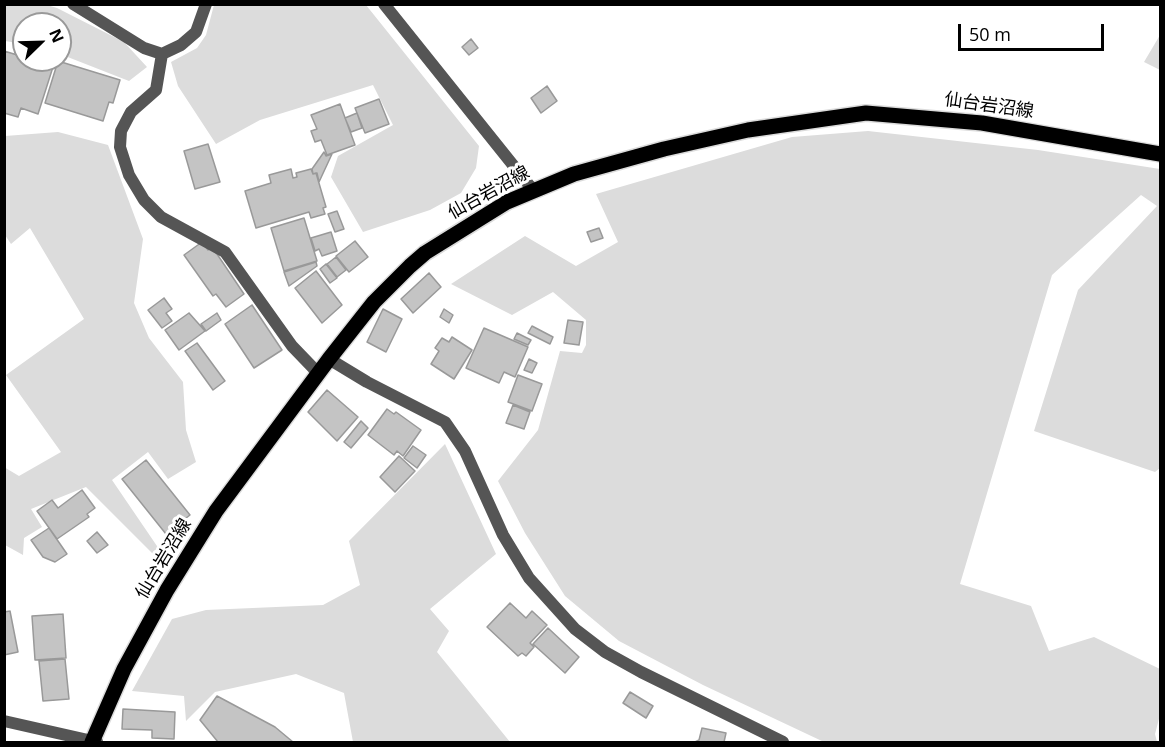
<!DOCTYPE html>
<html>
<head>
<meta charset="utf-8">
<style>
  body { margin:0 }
  #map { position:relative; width:1165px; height:747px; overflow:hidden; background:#fff; font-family:"Open Sans",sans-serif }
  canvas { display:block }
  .frame { position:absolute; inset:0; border:6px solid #000; pointer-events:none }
  .north { position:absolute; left:12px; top:12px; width:60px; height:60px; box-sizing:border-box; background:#fff; border:2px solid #999; border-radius:50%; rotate:67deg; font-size:16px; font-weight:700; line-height:24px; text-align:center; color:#000 }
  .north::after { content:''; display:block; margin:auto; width:21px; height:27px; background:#000; clip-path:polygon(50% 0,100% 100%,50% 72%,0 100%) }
  .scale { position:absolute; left:958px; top:24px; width:146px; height:27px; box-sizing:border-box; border:3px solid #000; border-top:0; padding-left:8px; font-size:18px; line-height:21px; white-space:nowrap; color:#000; -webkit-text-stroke:4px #fff; paint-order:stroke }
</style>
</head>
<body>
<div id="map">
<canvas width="1165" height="747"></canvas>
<div class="frame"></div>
<div class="north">N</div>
<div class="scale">50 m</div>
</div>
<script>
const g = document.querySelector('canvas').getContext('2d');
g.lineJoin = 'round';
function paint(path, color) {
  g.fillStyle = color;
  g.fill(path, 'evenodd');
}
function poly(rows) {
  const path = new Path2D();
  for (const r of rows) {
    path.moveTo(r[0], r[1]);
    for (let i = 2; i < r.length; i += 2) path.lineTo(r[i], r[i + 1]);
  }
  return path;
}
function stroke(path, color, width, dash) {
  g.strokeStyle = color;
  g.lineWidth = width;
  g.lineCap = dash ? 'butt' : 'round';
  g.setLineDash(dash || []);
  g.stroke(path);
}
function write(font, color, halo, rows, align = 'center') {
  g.font = font + ' "Open Sans","Noto Sans JP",sans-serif';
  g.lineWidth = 6;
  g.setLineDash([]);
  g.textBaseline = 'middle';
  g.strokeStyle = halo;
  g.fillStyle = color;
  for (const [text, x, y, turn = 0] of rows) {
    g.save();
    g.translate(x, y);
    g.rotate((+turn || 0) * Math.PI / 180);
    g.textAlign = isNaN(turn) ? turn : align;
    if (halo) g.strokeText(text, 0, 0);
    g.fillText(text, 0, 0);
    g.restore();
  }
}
const green = poly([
  [5,5,47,5,57,8,124,42,147,67,129,81,60,54,60,24,24,24,24,44,5,41],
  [214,5,366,5,479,146,476,168,461,193,430,210,363,232,331,177,338,156,393,125,373,85,260,120,216,144,178,86,171,62,197,48,206,35],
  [1160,35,1160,70,1144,62],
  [868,131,1038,150,1160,169,1160,468,1155,472,1034,431,1078,290,1157,206,1141,195,1052,275,960,584,1031,606,1049,651,1094,637,1160,669,1160,715,1155,734,1157,742,824,742,703,685,619,641,565,596,525,533,498,481,538,430,560,351,582,353,586,345,586,320,553,292,512,315,451,284,525,236,576,266,618,242,596,194,792,137],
  [58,132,108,145,143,239,134,303,149,338,183,382,186,430,196,462,168,479,148,452,112,480,159,549,153,554,86,487,31,509,42,527,24,538,23,555,5,545,4,467,19,476,61,452,6,375,84,319,30,228,11,244,5,235,5,136],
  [445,444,496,554,430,609,449,631,437,652,510,742,353,742,344,693,296,674,215,692,186,721,184,696,132,691,172,619,206,610,323,605,360,585,349,541]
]);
const building = poly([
  [471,39,478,48,469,55,462,47,471,39],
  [4,51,24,57,24,60,53,67,38,114,21,108,18,117,4,113,4,51],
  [58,61,120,80,113,103,109,102,103,121,45,103,58,61],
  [547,86,557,101,541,113,531,98,547,86],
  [379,99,389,124,365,133,355,108,379,99],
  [340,104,355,145,327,155,321,140,315,142,311,131,317,129,311,115,340,104],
  [357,113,362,128,351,132,345,118,357,113],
  [208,144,220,182,195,189,184,151,208,144],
  [324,152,326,156,332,154,319,182,317,173,313,174,312,169,324,152],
  [291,169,293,178,297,177,296,173,311,169,313,174,316,173,326,207,323,208,325,214,311,218,309,212,256,228,245,191,271,183,269,175,291,169],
  [337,211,344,229,335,232,328,214,337,211],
  [304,218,317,261,284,271,271,228,304,218],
  [599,228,603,238,591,242,587,232,599,228],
  [331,232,337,251,322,256,319,249,315,251,311,238,331,232],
  [355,241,368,257,349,272,336,256,355,241],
  [202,242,208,250,210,248,217,254,244,294,226,307,216,294,213,296,184,255,202,242],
  [336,257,346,270,337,277,327,264,336,257],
  [316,262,317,266,289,286,284,272,316,262],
  [326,264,337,278,330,283,320,269,326,264],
  [316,271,342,305,322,323,295,288,316,271],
  [429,273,441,287,413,313,401,299,429,273],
  [164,298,172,309,166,313,172,321,162,328,148,310,164,298],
  [252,305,282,350,254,368,225,324,252,305],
  [383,309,402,319,386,352,367,342,383,309],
  [444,309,453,315,449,323,440,317,444,309],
  [189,313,205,331,179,350,165,330,189,313],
  [217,313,221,320,206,331,201,324,217,313],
  [568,320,583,322,579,345,564,343,568,320],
  [532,326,553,337,550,344,528,333,532,326],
  [484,328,528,347,515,377,504,372,499,383,466,368,484,328],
  [517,333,531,340,528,345,514,339,517,333],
  [452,337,472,350,454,379,431,364,439,351,435,348,442,338,449,342,452,337],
  [197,343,225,381,213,390,185,351,197,343],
  [529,359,537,363,532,373,524,370,529,359],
  [518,375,542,384,532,411,508,402,518,375],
  [327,390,358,417,337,441,308,412,327,390],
  [513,405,530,412,524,429,506,423,513,405],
  [387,409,394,414,396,412,421,430,403,456,397,451,394,455,368,435,387,409],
  [361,421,368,428,351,448,344,442,361,421],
  [413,446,426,455,417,468,404,458,413,446],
  [399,456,415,471,395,492,380,477,399,456],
  [146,460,190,515,166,534,122,479,146,460],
  [82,490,95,508,87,514,89,517,57,539,37,511,52,500,58,508,82,490],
  [49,528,67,554,55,562,43,557,31,540,49,528],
  [97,532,108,545,97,553,87,541,97,532],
  [510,603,526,618,532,611,547,625,530,643,534,647,526,656,522,653,518,656,487,627,510,603],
  [10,611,18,652,4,655,4,612,10,611],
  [63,614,66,658,35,660,32,616,63,614],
  [548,628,579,657,565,673,533,644,548,628],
  [65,659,69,699,43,701,39,661,65,659],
  [630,692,653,706,646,718,623,703,630,692],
  [217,696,275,727,293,742,218,742,200,720,217,696],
  [123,709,175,712,174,739,152,738,152,730,122,729,123,709],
  [702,728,726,733,724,742,695,742,699,740,702,728]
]);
const minor = poly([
  [73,4,144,48,162,54,181,45,196,32,206,4],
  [162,54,156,90,131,112,121,131,120,147,129,175,144,200,161,217,225,252,292,346,318,373],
  [4,721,97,742]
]);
const tertiary = poly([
  [384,4,533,190],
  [329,359,367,382,445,422,465,451,503,535,529,578,575,629,605,652,641,672,783,742]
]);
const primary = poly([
  [92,742,124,669,167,590,216,511,329,359,374,302,410,266,425,253,507,202,574,174,664,149,748,130,866,113,982,123,1160,154]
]);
const streetNames = [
  ["仙台岩沼線",989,106,8],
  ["仙台岩沼線",489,193,-29],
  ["仙台岩沼線",164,559,-59]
];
paint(green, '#dcdcdc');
paint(building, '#c4c4c4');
stroke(building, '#999', 1.5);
stroke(primary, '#dbdbdb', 18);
stroke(minor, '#555', 12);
stroke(tertiary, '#555', 12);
stroke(primary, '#000', 15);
write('18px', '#000', '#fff', streetNames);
</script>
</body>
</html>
